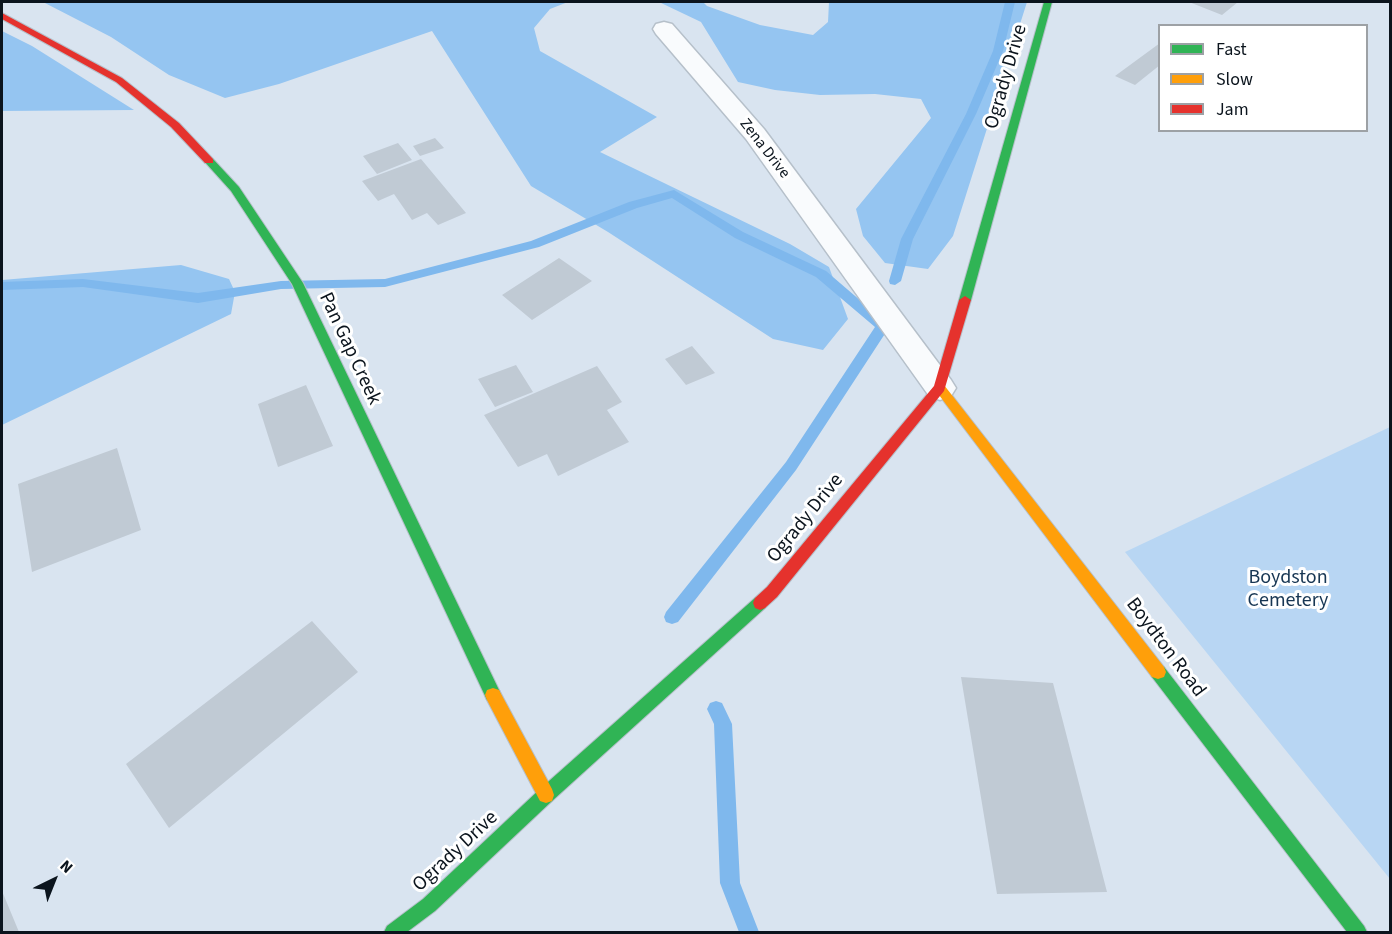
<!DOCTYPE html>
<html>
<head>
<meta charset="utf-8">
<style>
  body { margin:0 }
  #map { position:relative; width:1392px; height:934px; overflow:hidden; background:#d9e4f0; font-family:"Source Sans 3",sans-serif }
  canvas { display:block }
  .frame { position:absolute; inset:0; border:3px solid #0b141d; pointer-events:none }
  .legend { position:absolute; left:1158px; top:24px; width:210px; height:108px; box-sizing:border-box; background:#fff; border:2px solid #9da1a5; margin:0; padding:8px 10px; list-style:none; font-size:18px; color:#0b141d }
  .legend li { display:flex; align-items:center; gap:12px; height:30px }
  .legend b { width:30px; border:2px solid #9da1a5 }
  .north { position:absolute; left:24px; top:850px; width:60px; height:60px; -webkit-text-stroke:4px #fff; paint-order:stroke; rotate:43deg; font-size:16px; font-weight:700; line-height:24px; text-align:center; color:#0b141d }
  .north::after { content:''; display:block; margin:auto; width:21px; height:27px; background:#0b141d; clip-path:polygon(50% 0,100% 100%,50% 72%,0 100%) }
</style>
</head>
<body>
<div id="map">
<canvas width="1392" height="934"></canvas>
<div class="frame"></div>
<ul class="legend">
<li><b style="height:8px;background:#30b455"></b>Fast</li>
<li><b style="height:8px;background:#ff9f0a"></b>Slow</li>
<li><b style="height:8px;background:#e5322d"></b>Jam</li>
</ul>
<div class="north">N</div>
</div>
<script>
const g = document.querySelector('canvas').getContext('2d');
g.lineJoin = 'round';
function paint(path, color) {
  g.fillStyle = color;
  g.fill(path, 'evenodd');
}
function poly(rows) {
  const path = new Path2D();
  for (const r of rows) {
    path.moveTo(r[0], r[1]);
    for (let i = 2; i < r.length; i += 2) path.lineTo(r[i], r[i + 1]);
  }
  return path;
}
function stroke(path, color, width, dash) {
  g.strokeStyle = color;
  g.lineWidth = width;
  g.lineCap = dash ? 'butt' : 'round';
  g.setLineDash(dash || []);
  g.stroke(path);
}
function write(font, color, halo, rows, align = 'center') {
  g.font = font + ' "Source Sans 3",sans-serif';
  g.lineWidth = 6;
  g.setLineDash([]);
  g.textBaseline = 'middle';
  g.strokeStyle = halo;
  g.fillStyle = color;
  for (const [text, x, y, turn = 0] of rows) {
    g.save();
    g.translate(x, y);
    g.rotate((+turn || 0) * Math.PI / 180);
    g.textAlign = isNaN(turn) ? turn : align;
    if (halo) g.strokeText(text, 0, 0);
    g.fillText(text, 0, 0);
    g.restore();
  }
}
const green = poly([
  [1390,427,1390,879,1125,552]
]);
const forest = poly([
  [43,2,568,2,550,9,534,28,540,51,657,117,600,152,790,244,829,267,848,319,823,350,773,339,608,232,531,186,432,31,279,84,225,98,169,75,111,37],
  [659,2,703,2,707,6,760,25,813,35,828,22,829,2,1027,2,953,236,928,269,885,263,863,236,856,209,931,118,921,99,875,94,820,95,775,90,738,82,701,22],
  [2,31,32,46,134,110,2,111],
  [181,265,229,279,235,292,231,314,2,425,2,280]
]);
const stream = poly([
  [1005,2,1015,2,1003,51,976,114,913,239,901,281,895,285,890,284,889,281,901,239,966,114,993,51,1005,2],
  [674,190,743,232,826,271,890,326,796,470,678,622,672,624,666,622,664,617,666,612,786,462,875,327,816,277,735,238,672,198,637,208,539,247,385,287,281,289,198,303,83,287,2,290,2,282,83,279,198,293,281,281,385,279,531,241,629,202,674,190],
  [716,701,722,703,732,724,740,883,759,932,739,932,720,883,714,724,707,709,710,703,716,701]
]);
const building = poly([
  [1189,2,1238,2,1222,15],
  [1160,43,1160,65,1135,85,1115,76],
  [435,138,444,148,420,156,413,146],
  [398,143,412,160,377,174,363,156],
  [421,159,466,213,438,225,427,213,412,220,394,194,378,201,362,181],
  [559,258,592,281,532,320,502,295],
  [692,346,715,373,686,385,665,359],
  [516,365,533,392,495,407,478,379],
  [597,366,622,402,607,410,629,442,558,476,547,454,518,467,484,415],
  [306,385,333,446,278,467,258,404],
  [117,448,141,530,32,572,18,484],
  [312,621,358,672,169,828,126,764],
  [961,677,1053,683,1107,892,997,894],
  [2,891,19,932,2,932]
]);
const street = poly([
  [664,22,672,24,764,129,951,380,956,388,951,396,940,400,929,396,746,139,656,34,653,29,656,24,664,22]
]);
const fast = poly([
  [1044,2,1052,2,971,300,965,304,959,300,1044,2],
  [209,158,213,159,239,187,303,283,499,690,501,695,499,700,493,702,487,700,292,284,231,191,204,161,209,158],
  [760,596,765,598,767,603,765,608,552,801,435,911,407,932,384,932,387,926,423,899,540,789,755,598,760,596],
  [1158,665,1164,667,1364,926,1367,932,1347,932,1152,677,1150,672,1152,667,1158,665]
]);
const slow = poly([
  [940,383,944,385,1164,667,1166,672,1164,677,1158,679,1152,677,936,391,934,388,936,385,940,383],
  [493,688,499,690,552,789,554,795,552,801,546,803,540,801,487,700,485,695,487,690,493,688]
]);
const jam = poly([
  [2,13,122,78,179,123,213,159,213,163,205,163,171,127,116,82,2,19,2,13],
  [965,296,971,300,944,391,777,597,765,608,760,610,755,608,753,603,755,598,767,587,934,386,959,300,965,296]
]);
const farStreetnames = [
  ["Zena Drive",764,149,52]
];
const streetNames = [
  ["Ogrady Drive",1007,77,-74],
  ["Pan Gap Creek",349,349,65],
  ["Ogrady Drive",806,519,-51],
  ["Boydton Road",1165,648,53],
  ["Ogrady Drive",456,852,-43]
];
const parkNames = [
  ["Boydston",1288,579],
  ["Cemetery",1288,602]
];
paint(green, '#b8d6f3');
paint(forest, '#95c5f1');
paint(stream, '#7fb8ed');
paint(building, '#c0cad4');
stroke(street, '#b6c0ca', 3);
stroke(fast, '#b6c0ca', 2);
stroke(slow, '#b6c0ca', 2);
stroke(jam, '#b6c0ca', 2);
paint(street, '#f9fbfd');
paint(fast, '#30b455');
paint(slow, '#ff9f0a');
paint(jam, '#e5322d');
write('16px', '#0b141d', '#fff', farStreetnames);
write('20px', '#0b141d', '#fff', streetNames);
write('20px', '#173653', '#fff', parkNames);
</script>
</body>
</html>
